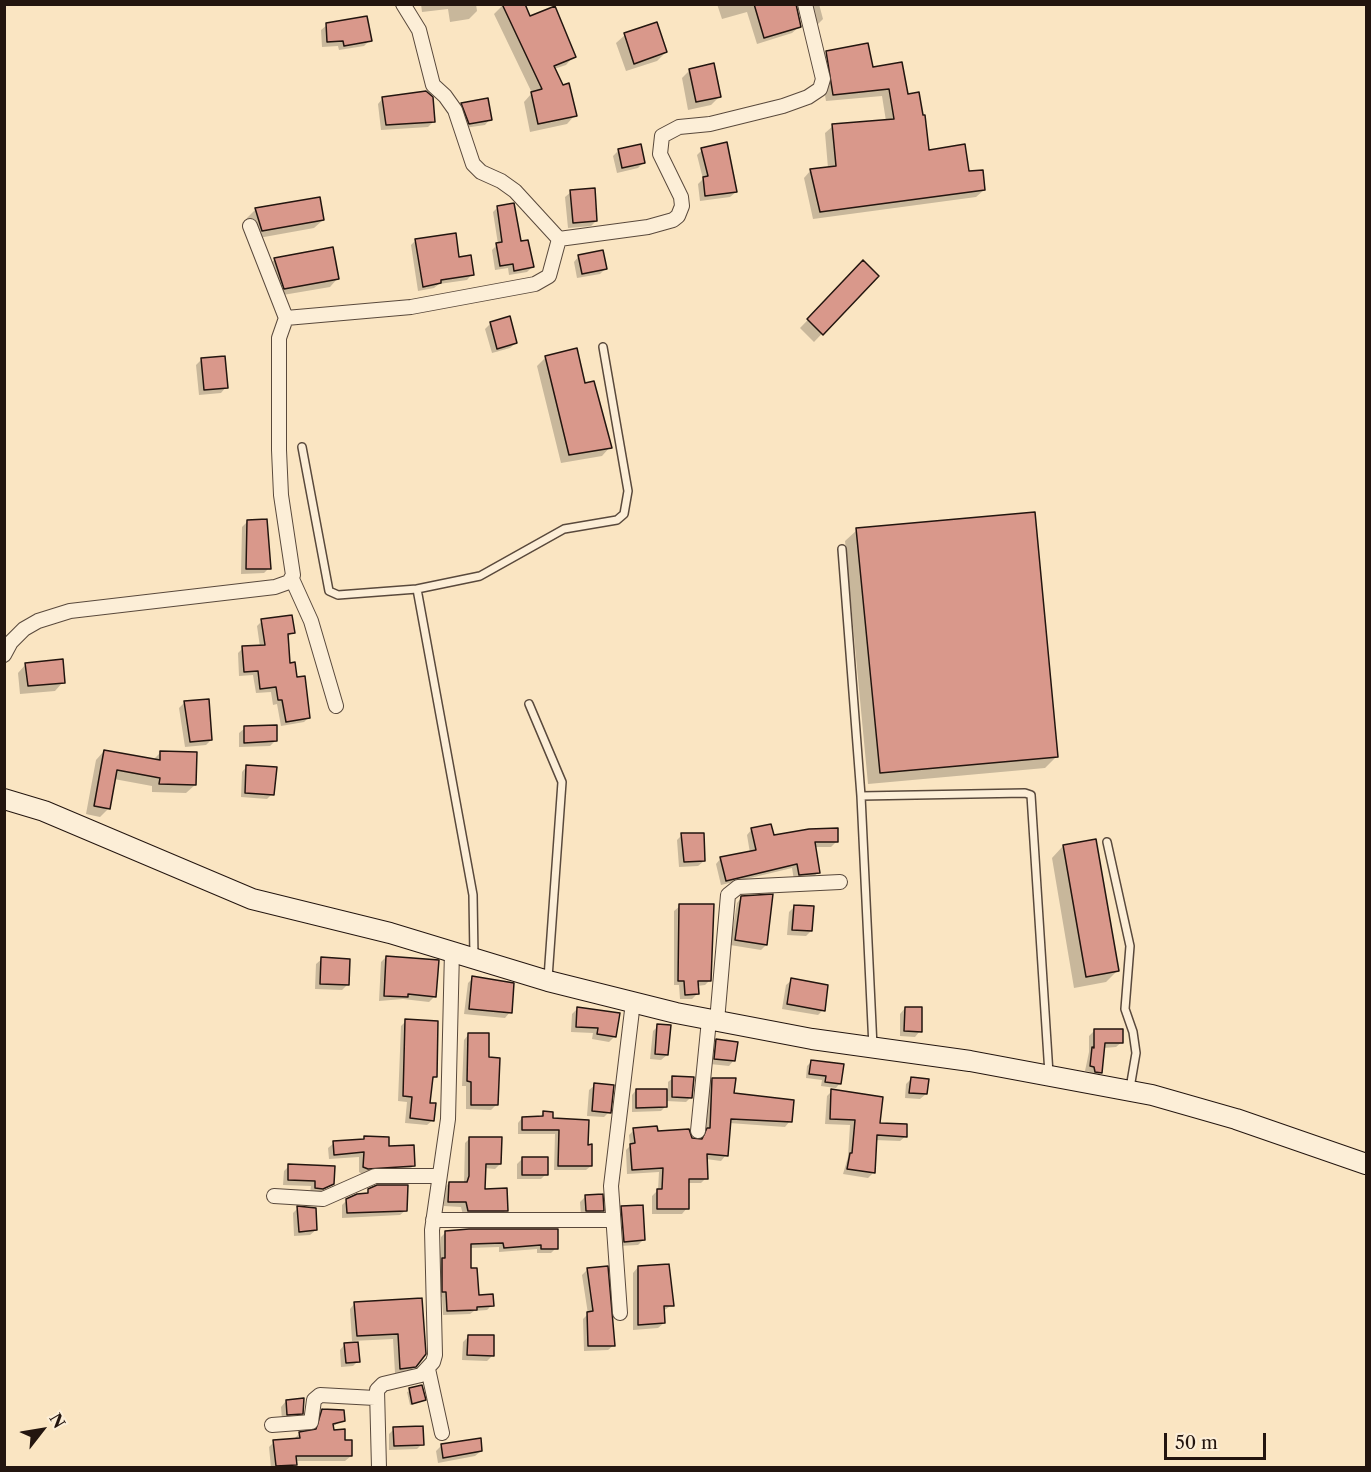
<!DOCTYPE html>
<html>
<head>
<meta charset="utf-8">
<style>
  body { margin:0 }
  #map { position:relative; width:1371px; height:1472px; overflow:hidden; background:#fae5c2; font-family:"Libre Caslon Text",serif }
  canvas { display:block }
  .frame { position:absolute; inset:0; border:6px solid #23150f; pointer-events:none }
  .north { position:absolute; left:12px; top:1400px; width:60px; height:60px; -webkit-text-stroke:4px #fceed7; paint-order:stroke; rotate:59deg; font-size:16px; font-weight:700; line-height:24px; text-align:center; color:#23150f }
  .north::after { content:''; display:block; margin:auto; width:21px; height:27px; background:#23150f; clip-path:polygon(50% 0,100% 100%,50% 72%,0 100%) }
  .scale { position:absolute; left:1164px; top:1433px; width:102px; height:27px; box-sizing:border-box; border:3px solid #23150f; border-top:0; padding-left:8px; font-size:18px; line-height:21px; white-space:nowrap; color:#23150f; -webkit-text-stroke:4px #fceed7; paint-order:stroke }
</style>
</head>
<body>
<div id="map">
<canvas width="1371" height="1472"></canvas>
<div class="frame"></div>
<div class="north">N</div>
<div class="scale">50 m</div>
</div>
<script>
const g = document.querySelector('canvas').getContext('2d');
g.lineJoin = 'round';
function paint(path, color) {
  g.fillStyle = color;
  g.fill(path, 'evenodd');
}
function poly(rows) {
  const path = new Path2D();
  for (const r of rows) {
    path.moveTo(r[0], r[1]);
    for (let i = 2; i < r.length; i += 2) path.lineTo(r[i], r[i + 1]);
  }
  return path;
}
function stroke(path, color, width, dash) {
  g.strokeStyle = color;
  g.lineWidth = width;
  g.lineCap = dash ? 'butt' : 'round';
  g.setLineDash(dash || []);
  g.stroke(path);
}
const shadow = poly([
  [421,4,476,4,477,11,469,19,450,22,448,9,422,12],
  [717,4,795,4,800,26,792,33,757,44,747,12,722,19],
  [803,4,819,4,823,19,816,26],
  [503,5,529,18,574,56,566,65,554,69,575,115,567,124,530,132,524,102,532,93,494,14],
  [327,25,370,40,364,46,339,50,338,46,322,47,321,30],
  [625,35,666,52,657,61,626,71,616,43],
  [826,53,872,69,907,95,927,151,967,173,984,190,976,197,813,219,804,178,811,170,828,168,825,133,833,126,886,121,882,96,826,101,819,60],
  [690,70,720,96,711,105,688,110,682,78],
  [383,98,434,121,428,127,381,130,378,104],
  [462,104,490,119,485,125,464,128,456,109],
  [619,150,644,162,638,168,617,173,613,156],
  [702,150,736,192,730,197,700,201,698,184,703,179,697,155],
  [571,192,596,221,591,226,568,228,565,197],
  [319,199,323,220,314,228,253,239,247,218,255,210],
  [498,207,532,267,527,272,509,275,508,268,495,270,492,250,498,244,493,212],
  [416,240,457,259,472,274,467,280,439,284,434,288,418,291,411,245],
  [579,256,605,269,600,274,577,278,574,262],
  [275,259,337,279,330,287,277,296,267,267],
  [863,263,877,276,814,342,800,328],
  [491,323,516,343,510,348,492,353,485,329],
  [546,357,584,385,610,447,602,456,561,463,537,366],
  [202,359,226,387,221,393,199,395,196,365],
  [247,522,269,568,264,573,241,574,242,527],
  [857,530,1057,756,1045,768,868,784,845,541],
  [262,621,293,632,288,637,289,665,309,717,304,722,281,726,277,704,273,705,271,692,256,693,253,675,239,676,238,653,243,648,260,647,257,626],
  [26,664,63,682,55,691,20,694,18,673],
  [185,702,211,740,206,745,185,747,179,708],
  [245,728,276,740,270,746,239,747,239,733],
  [104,751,153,760,161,752,195,785,186,793,152,792,152,786,114,779,109,808,100,817,86,814,96,760],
  [247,766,272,794,267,799,241,797,242,772],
  [752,829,772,837,837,841,831,847,815,847,818,872,813,878,794,880,792,868,721,885,716,864,721,858,750,853,747,835],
  [682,835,704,861,698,866,679,867,677,840],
  [1063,846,1117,971,1106,982,1074,988,1052,858],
  [742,897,766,945,761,950,730,945,737,903],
  [680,906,710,980,705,985,697,986,697,994,692,999,680,999,679,985,674,985,674,911],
  [794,907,811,931,806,936,787,935,789,912],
  [386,957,434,997,429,1002,403,999,379,1001,381,962],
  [322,959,347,985,342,990,315,989,316,964],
  [473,978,510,1012,505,1018,464,1014,468,983],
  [792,980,823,1010,818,1015,782,1009,786,985],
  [905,1008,920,1031,915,1037,900,1036,900,1014],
  [577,1009,615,1036,609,1042,592,1039,593,1033,571,1032,572,1014],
  [406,1021,435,1077,431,1081,429,1104,433,1120,427,1125,405,1123,407,1102,398,1101,401,1026],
  [658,1026,667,1055,661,1060,650,1059,653,1031],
  [1094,1031,1122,1042,1116,1047,1103,1048,1100,1073,1095,1078,1090,1077,1090,1072,1085,1071,1089,1052,1089,1036],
  [469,1034,488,1058,497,1104,491,1110,466,1109,466,1086,462,1086,464,1040],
  [717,1041,734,1060,729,1066,710,1064,711,1046],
  [812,1061,840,1083,836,1088,821,1086,822,1080,806,1078,807,1066],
  [673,1078,691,1097,686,1102,666,1101,665,1107,661,1111,632,1112,632,1095,636,1090,668,1090,668,1082],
  [713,1079,733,1095,790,1121,785,1127,729,1123,726,1155,721,1161,706,1159,706,1178,701,1183,688,1183,687,1208,682,1214,652,1214,652,1196,658,1190,659,1172,627,1174,626,1150,630,1146,629,1135,634,1130,700,1140,706,1132,708,1084],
  [911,1079,926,1094,920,1099,905,1098,906,1084],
  [595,1085,609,1112,604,1117,587,1116,589,1090],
  [832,1091,878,1124,906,1136,900,1141,875,1140,873,1173,868,1178,843,1174,848,1157,850,1125,825,1124,827,1096],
  [543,1113,586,1146,591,1166,586,1170,554,1170,555,1134,518,1134,518,1123,522,1118,539,1118],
  [365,1138,388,1148,414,1165,408,1171,362,1174,359,1172,359,1157,329,1159,328,1148,334,1143,362,1140],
  [470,1138,500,1164,495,1169,484,1168,484,1190,506,1210,501,1215,463,1215,461,1207,444,1206,444,1188,449,1183,464,1184,465,1143],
  [522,1159,546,1174,541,1179,517,1179,517,1164],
  [289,1166,333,1184,317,1194,310,1193,311,1186,283,1185,284,1171],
  [369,1190,406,1210,400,1215,342,1218,342,1205,347,1200,364,1195],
  [585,1197,602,1210,597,1216,581,1216,580,1202],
  [622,1207,644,1239,638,1245,619,1246,617,1213],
  [298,1208,316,1230,310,1235,294,1236,293,1213],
  [556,1231,556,1248,551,1253,537,1253,537,1249,499,1252,499,1247,470,1248,470,1269,478,1296,492,1305,487,1310,474,1311,470,1314,443,1315,442,1297,438,1296,437,1265,440,1262,441,1237,446,1232],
  [638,1267,672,1305,663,1311,664,1323,658,1328,633,1330,633,1273],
  [587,1270,614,1345,608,1350,584,1351,583,1319,588,1314,582,1275],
  [420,1299,423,1358,409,1372,395,1373,393,1339,352,1341,350,1309,355,1303],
  [469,1336,492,1356,487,1361,462,1360,463,1342],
  [345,1344,358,1361,353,1366,341,1367,340,1350],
  [421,1387,424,1400,410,1405,407,1392],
  [286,1401,302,1413,296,1418,282,1420,281,1407],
  [322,1411,343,1420,332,1427,333,1431,344,1442,351,1456,345,1461,295,1461,292,1468,271,1468,269,1447,274,1442,294,1439,300,1433,312,1431,317,1416],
  [394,1429,422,1444,417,1449,389,1450,389,1434],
  [442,1445,481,1451,475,1456,438,1463,436,1451]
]);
const building = poly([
  [502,4,525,4,530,16,555,6,576,57,554,66,563,85,569,83,577,116,538,124,531,92,542,89,502,4],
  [754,4,796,4,801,27,764,38,754,4],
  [367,16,372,41,344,46,343,41,327,42,326,23,367,16],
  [657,22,667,52,634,64,624,33,657,22],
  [868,43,873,67,902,62,908,94,919,92,923,115,925,115,929,150,965,144,969,171,983,170,985,190,820,212,810,169,836,166,832,124,894,119,889,89,833,95,826,51,868,43],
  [714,63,721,97,696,102,689,69,714,63],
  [426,91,433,97,435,122,386,125,382,97,426,91],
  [488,98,492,120,469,124,461,103,488,98],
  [727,142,737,192,705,196,703,177,708,176,701,148,727,142],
  [641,144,645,163,622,168,618,149,641,144],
  [595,188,597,221,573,223,570,190,595,188],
  [320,197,324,220,262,231,255,208,320,197],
  [514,203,521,241,528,240,534,267,514,271,513,264,500,266,496,243,502,242,497,206,514,203],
  [456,233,459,257,471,255,474,275,441,280,441,283,423,287,415,239,456,233],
  [333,247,339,279,284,289,274,258,333,247],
  [603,250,607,269,582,274,578,255,603,250],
  [863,260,879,276,823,335,807,319,863,260],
  [510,316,517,343,497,349,490,322,510,316],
  [577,348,585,383,594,381,612,448,569,455,545,356,577,348],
  [225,356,228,388,204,390,201,358,225,356],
  [1035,512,1058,757,880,773,856,528,1035,512],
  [267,519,271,569,246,569,247,520,267,519],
  [292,615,295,633,288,634,290,663,295,662,297,677,305,676,310,718,286,722,282,700,278,700,276,687,260,689,258,671,244,672,242,646,265,645,261,619,292,615],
  [63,659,65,683,28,686,25,663,63,659],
  [209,699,212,740,190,742,184,701,209,699],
  [277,725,277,741,244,743,244,726,277,725],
  [104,750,160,760,160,751,197,752,196,785,159,784,160,778,117,770,110,809,94,806,104,750],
  [246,765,277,767,274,795,245,793,246,765],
  [771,824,774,835,809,829,838,828,838,842,815,842,820,873,799,875,797,864,726,881,720,857,756,850,751,828,771,824],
  [681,833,704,833,705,861,684,862,681,833],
  [1096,839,1119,971,1086,977,1063,845,1096,839],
  [773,894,767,945,735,940,741,896,773,894],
  [679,904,714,904,711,981,698,981,699,994,685,995,684,981,678,981,679,904],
  [794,905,814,906,812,931,792,930,794,905],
  [386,956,439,960,436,997,408,994,408,997,384,996,386,956],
  [321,957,350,959,349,985,320,984,321,957],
  [472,976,514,983,512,1013,469,1009,472,976],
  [791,978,828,985,825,1011,787,1004,791,978],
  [577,1007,620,1013,616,1037,597,1034,598,1028,576,1027,577,1007],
  [905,1007,922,1007,922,1032,904,1031,905,1007],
  [405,1019,438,1021,437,1077,433,1077,430,1103,436,1103,434,1121,410,1118,412,1097,403,1096,405,1019],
  [657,1024,671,1025,668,1055,655,1054,657,1024],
  [1094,1029,1123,1029,1123,1043,1105,1043,1102,1073,1095,1072,1094,1067,1090,1066,1092,1047,1094,1048,1094,1029],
  [468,1033,489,1033,489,1057,500,1058,498,1105,471,1105,471,1082,467,1081,468,1033],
  [716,1039,738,1042,735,1061,714,1059,716,1039],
  [811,1060,844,1064,841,1084,825,1082,826,1076,809,1074,811,1060],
  [672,1076,694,1077,692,1098,672,1097,672,1076],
  [911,1077,929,1079,927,1094,909,1093,911,1077],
  [712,1078,736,1078,734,1093,794,1100,792,1122,731,1119,728,1156,707,1154,708,1179,689,1179,689,1209,657,1209,657,1189,662,1189,663,1168,632,1170,630,1144,635,1143,633,1128,657,1126,658,1131,689,1129,692,1138,702,1139,707,1128,710,1128,712,1078],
  [594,1083,614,1085,611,1113,592,1111,594,1083],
  [636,1089,667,1089,667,1107,636,1108,636,1089],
  [831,1089,883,1097,880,1123,907,1124,907,1137,877,1135,875,1173,847,1169,850,1153,852,1153,855,1120,830,1119,831,1089],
  [543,1111,553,1112,553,1118,589,1120,588,1145,592,1144,592,1166,558,1166,559,1130,522,1130,522,1117,543,1116,543,1111],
  [364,1136,389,1137,389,1146,414,1145,415,1166,368,1169,363,1167,364,1152,334,1155,333,1141,364,1139,364,1136],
  [469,1137,502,1137,501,1164,486,1164,485,1189,507,1188,508,1211,468,1211,466,1202,448,1202,449,1182,467,1182,469,1176,469,1137],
  [522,1157,548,1157,548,1175,522,1175,522,1157],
  [288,1164,335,1166,334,1184,323,1189,315,1188,315,1181,288,1180,288,1164],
  [377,1185,408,1185,407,1211,347,1213,346,1199,357,1194,368,1193,368,1189,377,1185],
  [603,1194,604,1211,586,1211,585,1195,603,1194],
  [643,1205,645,1240,624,1242,621,1206,643,1205],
  [297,1206,316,1208,317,1230,299,1232,297,1206],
  [469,1229,558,1229,558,1249,541,1249,541,1245,504,1248,503,1243,471,1244,471,1268,477,1268,479,1295,493,1294,494,1306,477,1307,477,1310,447,1311,446,1292,442,1292,442,1258,445,1258,445,1231,469,1229],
  [669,1264,674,1306,664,1306,665,1323,638,1325,638,1266,669,1264],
  [608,1266,615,1346,588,1346,587,1312,593,1311,587,1268,608,1266],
  [422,1298,426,1354,416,1367,400,1369,398,1334,357,1336,354,1302,422,1298],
  [468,1335,494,1335,494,1356,467,1355,468,1335],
  [358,1342,360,1362,346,1363,344,1343,358,1342],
  [422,1385,426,1400,412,1404,409,1388,422,1385],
  [304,1398,303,1414,287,1415,286,1400,304,1398],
  [322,1409,344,1410,345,1421,333,1424,334,1430,345,1429,345,1440,352,1440,352,1456,296,1456,297,1465,276,1466,273,1440,300,1438,299,1432,316,1429,322,1409],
  [423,1426,424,1445,394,1446,393,1427,423,1426],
  [481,1438,482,1451,443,1458,441,1444,481,1438]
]);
const lane = poly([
  [302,447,329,591,338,595,417,589,473,895,474,957],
  [842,549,861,796,873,1047],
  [417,589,480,576,564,529,617,520,624,514,628,491,603,347],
  [529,704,562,782,548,978],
  [861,796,1025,793,1031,795,1049,1074],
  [1107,842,1130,946,1125,1009,1133,1032,1136,1053,1130,1088]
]);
const street = poly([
  [403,4,419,30,433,85,445,96,455,110,473,164,481,172,501,181,515,191,559,239],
  [250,226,286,318],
  [292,579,311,621,336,706],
  [4,655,11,642,24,629,38,621,70,611,275,587,289,582,293,575,281,495,279,450,279,338,286,318,411,307,535,284,549,276,559,239,648,227,673,220,678,216,682,206,681,197,660,154,662,136,679,127,710,124,783,106,808,97,820,89,823,79,805,4],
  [717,1021,728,895,738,887,840,882],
  [698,1131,709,1020],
  [274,1196,323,1199,375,1176,439,1176],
  [433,1220,612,1220],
  [620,1313,611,1186,633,1002],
  [428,1369,442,1433],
  [272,1425,311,1422,314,1400,320,1395,375,1398],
  [379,1468,377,1390,383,1384,421,1375,433,1362,435,1355,432,1230,448,1119,452,951]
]);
const secondary = poly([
  [4,799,44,811,252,899,390,933,548,981,676,1013,812,1039,970,1061,1152,1095,1236,1119,1366,1164]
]);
paint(shadow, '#0003');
paint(building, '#d9988b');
stroke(building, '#23150f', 1.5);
stroke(lane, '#59493c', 10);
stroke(street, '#59493c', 16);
stroke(secondary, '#23150f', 22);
stroke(lane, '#fceed7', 7);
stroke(street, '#fceed7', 14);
stroke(secondary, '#fceed7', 20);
</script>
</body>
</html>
